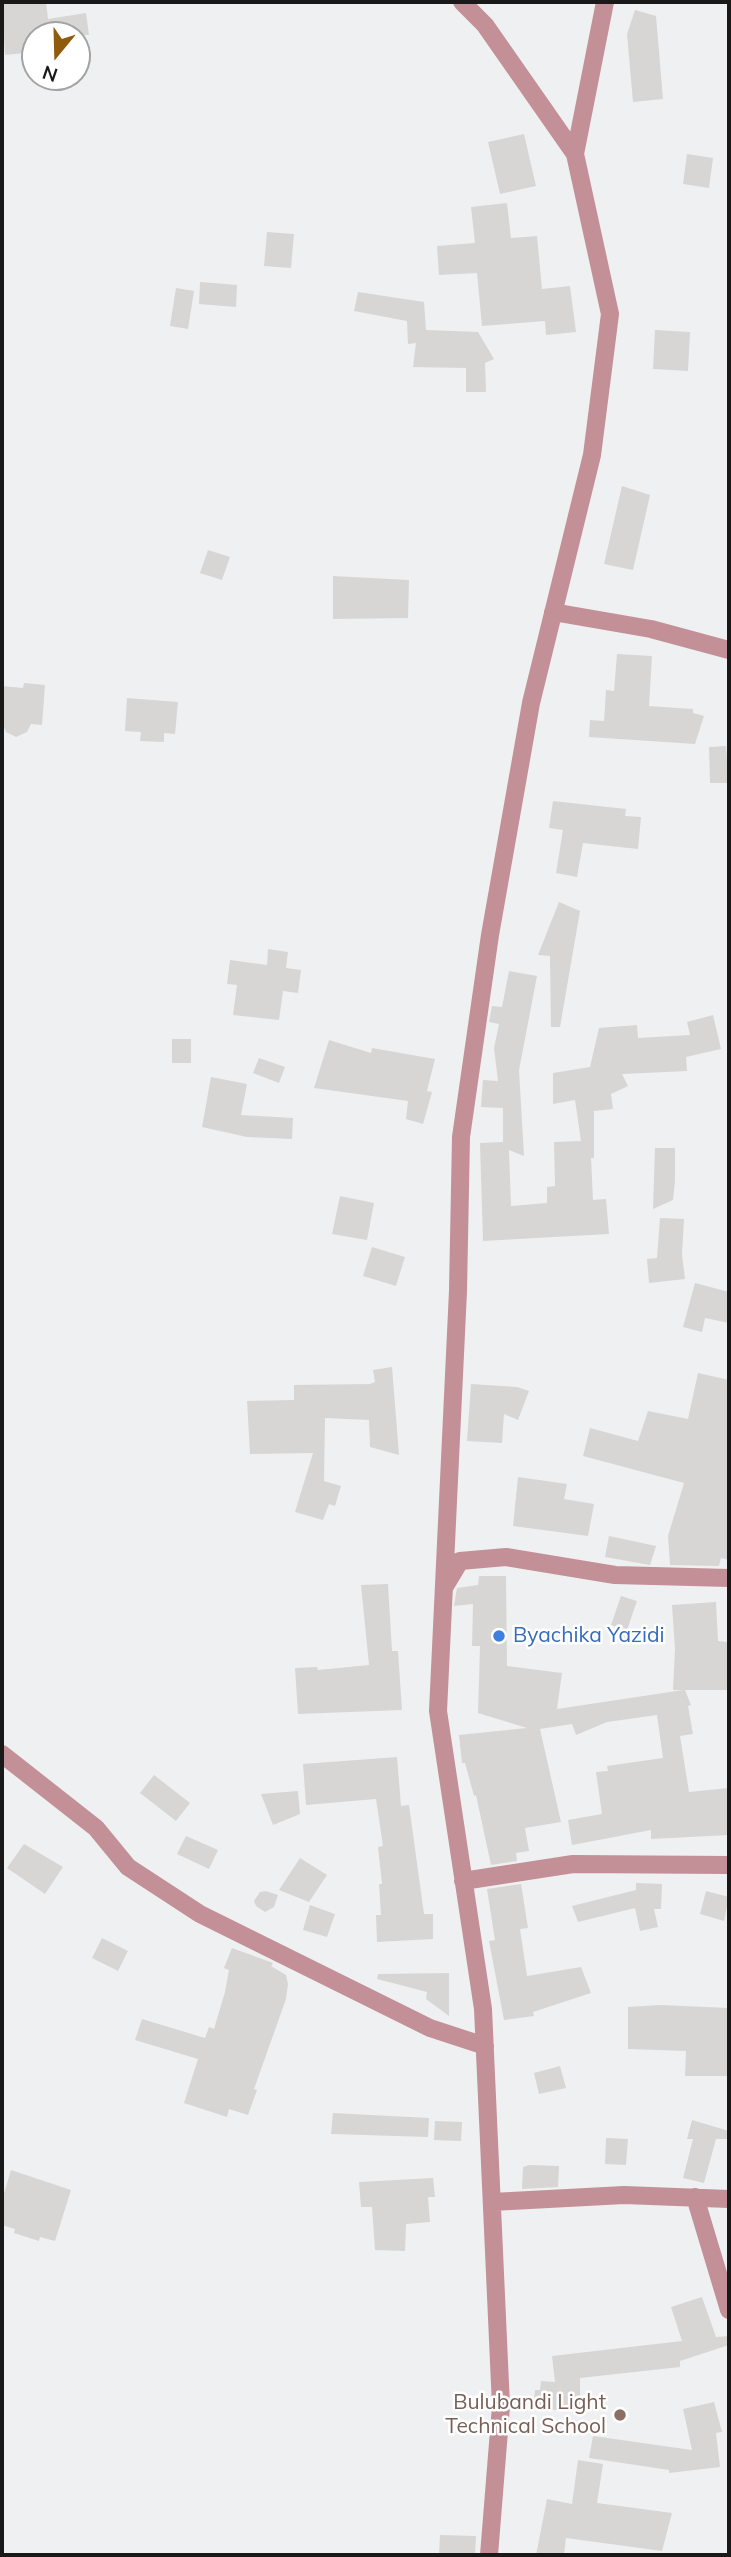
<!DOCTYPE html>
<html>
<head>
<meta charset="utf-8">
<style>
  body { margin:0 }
  #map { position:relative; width:731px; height:2557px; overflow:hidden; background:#eff0f1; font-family:Mulish,sans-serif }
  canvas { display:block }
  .frame { position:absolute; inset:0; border:4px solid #191919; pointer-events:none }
  .north { position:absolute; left:21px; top:21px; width:70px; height:70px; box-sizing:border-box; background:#fff; border:2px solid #a3a3a3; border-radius:50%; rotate:199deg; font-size:19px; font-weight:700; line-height:28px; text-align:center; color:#191919 }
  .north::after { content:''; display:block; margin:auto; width:24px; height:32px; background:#8f5c0c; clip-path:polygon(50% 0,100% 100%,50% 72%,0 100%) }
</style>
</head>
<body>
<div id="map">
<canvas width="731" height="2557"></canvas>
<div class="frame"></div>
<div class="north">N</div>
</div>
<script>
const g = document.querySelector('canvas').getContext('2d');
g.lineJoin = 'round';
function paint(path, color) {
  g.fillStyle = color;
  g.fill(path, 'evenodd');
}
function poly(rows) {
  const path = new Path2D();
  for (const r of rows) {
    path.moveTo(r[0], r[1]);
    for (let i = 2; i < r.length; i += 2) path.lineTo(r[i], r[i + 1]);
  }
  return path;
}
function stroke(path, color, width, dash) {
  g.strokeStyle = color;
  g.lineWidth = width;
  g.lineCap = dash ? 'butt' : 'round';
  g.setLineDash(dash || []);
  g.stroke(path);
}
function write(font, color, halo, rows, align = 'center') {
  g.font = font + ' Mulish,sans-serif';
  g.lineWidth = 5;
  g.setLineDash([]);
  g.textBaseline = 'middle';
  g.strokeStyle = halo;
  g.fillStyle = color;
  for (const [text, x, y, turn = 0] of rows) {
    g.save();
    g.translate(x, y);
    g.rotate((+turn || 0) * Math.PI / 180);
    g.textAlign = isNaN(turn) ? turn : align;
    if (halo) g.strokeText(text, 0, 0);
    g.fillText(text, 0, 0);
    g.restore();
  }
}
const building = poly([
  [2,2,46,2,48,19,86,13,89,35,35,35,35,52,5,55],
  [635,10,656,16,663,99,633,102,627,34],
  [524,134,536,186,500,194,488,142],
  [687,154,713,158,709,188,683,184],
  [507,203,511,238,537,236,542,289,570,286,576,332,546,335,545,321,482,326,477,273,439,275,437,246,475,243,471,207],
  [267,232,294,234,291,268,264,266],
  [200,282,237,285,236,307,199,304],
  [176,288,194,291,188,329,170,326],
  [358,292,424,302,426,330,478,332,494,359,485,363,486,392,466,392,466,368,413,367,416,343,408,344,407,321,354,311],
  [655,330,690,332,688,371,653,369],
  [622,486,650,495,633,570,604,564],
  [208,550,230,557,222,580,200,573],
  [333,576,409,580,408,618,333,619],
  [617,654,652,656,649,706,693,709,693,713,704,716,695,744,589,737,590,720,604,721,606,690,614,691],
  [24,683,45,685,42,725,31,724,27,732,16,737,6,732,2,723,2,686,23,688],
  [127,698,178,702,175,734,164,733,164,742,140,741,141,732,125,731],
  [726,746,729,783,710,783,709,747],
  [553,801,626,809,625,816,641,817,638,849,583,843,577,877,556,873,563,830,549,828],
  [559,902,580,911,560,1027,551,1027,550,956,538,955],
  [268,949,288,952,286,968,301,970,298,993,283,991,279,1020,233,1015,237,985,227,984,230,960,267,965],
  [509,971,537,976,519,1070,524,1156,509,1150,511,1206,547,1203,547,1187,555,1186,554,1142,581,1141,575,1100,553,1104,553,1073,590,1067,599,1028,637,1025,638,1038,690,1035,687,1022,713,1015,721,1049,686,1057,687,1071,622,1074,628,1086,611,1094,613,1109,594,1111,594,1158,591,1158,593,1200,606,1199,609,1234,483,1241,480,1143,503,1142,503,1108,481,1107,483,1080,498,1081,494,1048,499,1024,489,1022,492,1006,502,1007],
  [172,1039,191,1039,191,1063,172,1063],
  [329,1040,371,1053,372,1048,435,1059,427,1091,432,1092,423,1124,406,1119,408,1101,314,1088],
  [259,1058,285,1067,279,1083,253,1073],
  [211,1077,247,1084,241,1115,293,1118,292,1139,247,1137,202,1127],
  [655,1148,675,1148,675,1181,673,1200,653,1209],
  [340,1196,374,1203,367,1240,332,1234],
  [660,1218,684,1219,682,1254,685,1279,649,1283,647,1259,657,1258],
  [372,1247,405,1257,396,1286,363,1276],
  [695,1283,729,1292,729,1323,705,1318,702,1332,683,1327],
  [392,1367,399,1455,370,1447,369,1420,325,1418,324,1481,341,1486,335,1506,329,1504,323,1520,295,1512,313,1453,250,1454,247,1401,294,1400,294,1385,370,1384,375,1382,373,1370],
  [698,1373,729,1380,729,1560,721,1558,719,1566,670,1565,668,1536,684,1483,583,1456,590,1428,638,1441,648,1411,688,1419],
  [471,1384,517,1387,529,1391,518,1420,504,1414,502,1443,467,1441],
  [518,1477,567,1484,564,1499,594,1504,588,1536,513,1526],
  [609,1536,656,1546,650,1565,605,1557],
  [479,1576,506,1576,507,1666,562,1673,557,1709,683,1690,673,1690,675,1649,672,1605,716,1602,718,1641,728,1642,727,1690,685,1690,691,1705,688,1706,693,1734,680,1736,689,1792,729,1788,729,1835,651,1839,651,1830,572,1845,568,1820,602,1814,596,1772,608,1771,607,1766,663,1758,657,1715,607,1722,576,1735,572,1724,540,1729,561,1822,525,1828,529,1851,516,1853,517,1861,491,1865,476,1795,474,1796,465,1763,462,1763,459,1735,527,1728,478,1713,480,1646,472,1646,473,1604,454,1606,457,1588,478,1585],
  [388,1584,392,1651,398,1651,402,1710,298,1714,295,1668,317,1667,318,1670,369,1665,361,1585],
  [621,1596,637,1601,627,1630,611,1625],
  [397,1757,401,1806,409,1805,424,1914,433,1914,433,1939,377,1942,376,1915,381,1915,379,1884,382,1884,378,1847,383,1846,376,1799,306,1805,303,1764],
  [154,1775,190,1803,176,1821,140,1793],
  [298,1791,300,1814,273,1825,261,1794],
  [186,1836,218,1850,209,1869,177,1854],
  [24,1844,63,1867,45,1894,7,1868],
  [300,1858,327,1875,309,1902,279,1890],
  [636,1883,662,1884,661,1909,654,1909,658,1927,640,1931,635,1908,578,1922,572,1906,636,1890],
  [521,1884,528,1928,520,1929,527,1976,581,1967,591,1993,533,2012,534,2016,504,2020,489,1941,495,1940,487,1889],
  [266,1891,278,1895,274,1907,265,1912,256,1906,254,1901,260,1892],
  [706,1891,729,1897,724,1921,700,1914],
  [310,1905,335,1914,327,1937,303,1930],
  [102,1938,128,1951,118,1971,92,1958],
  [232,1948,273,1963,271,1966,286,1975,288,1984,286,1999,254,2089,257,2090,248,2115,229,2109,227,2117,184,2103,198,2059,135,2040,142,2019,205,2038,209,2027,214,2029,225,1992,229,1970,224,1968],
  [449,1973,449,2016,426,1999,427,1992,377,1979,378,1974],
  [661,2005,729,2008,727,2076,685,2076,686,2051,628,2049,628,2007],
  [560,2066,566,2088,539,2094,534,2073],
  [333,2113,429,2118,428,2137,331,2134],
  [692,2120,729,2131,729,2139,716,2139,704,2183,683,2178,693,2139,687,2139],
  [435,2121,462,2122,461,2141,434,2140],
  [606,2138,628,2139,626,2165,605,2164],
  [529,2165,559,2166,558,2187,522,2189,523,2167],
  [11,2170,71,2190,55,2241,40,2237,39,2241,14,2233,15,2229,2,2225,2,2200],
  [433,2178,435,2197,428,2197,430,2222,406,2224,405,2251,375,2250,372,2207,361,2207,359,2182],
  [702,2297,716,2337,729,2336,729,2345,680,2361,680,2367,580,2378,580,2412,533,2408,535,2390,540,2390,541,2381,555,2382,552,2356,682,2341,671,2307],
  [714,2402,722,2432,716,2433,720,2467,669,2473,669,2470,589,2458,593,2436,692,2450,683,2409],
  [578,2460,603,2464,597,2503,672,2513,662,2551,566,2538,564,2555,536,2555,547,2499,572,2504],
  [440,2535,476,2536,475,2555,439,2555]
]);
const minor = poly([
  [462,2,485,25,575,154,610,314,592,455,531,703,490,935,461,1137,458,1291,438,1711,483,2009,501,2406,489,2555],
  [575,154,605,2],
  [553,612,651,629,729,650],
  [445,1586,460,1561,506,1557,615,1575,729,1578],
  [2,1754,96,1828,128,1867,200,1914,430,2028,485,2046],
  [463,1881,573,1864,729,1865],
  [695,2197,729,2310],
  [492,2202,624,2195,729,2199]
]);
const markers = [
  [499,1636,7,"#3f7fe0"],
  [620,2415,7,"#8d6e63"]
];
const shopNames = [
  ["Byachika Yazidi",513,1636]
];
const educationNames = [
  ["Bulubandi Light",606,2403],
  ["Technical School",606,2427]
];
paint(building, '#d7d6d5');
stroke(minor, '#c29096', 18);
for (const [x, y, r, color] of markers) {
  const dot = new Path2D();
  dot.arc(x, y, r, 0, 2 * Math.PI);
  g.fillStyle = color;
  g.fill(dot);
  stroke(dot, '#fff', 2.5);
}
write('21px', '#366cbe', '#fff', shopNames, 'left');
write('21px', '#785e54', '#fff', educationNames, 'right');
</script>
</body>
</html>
